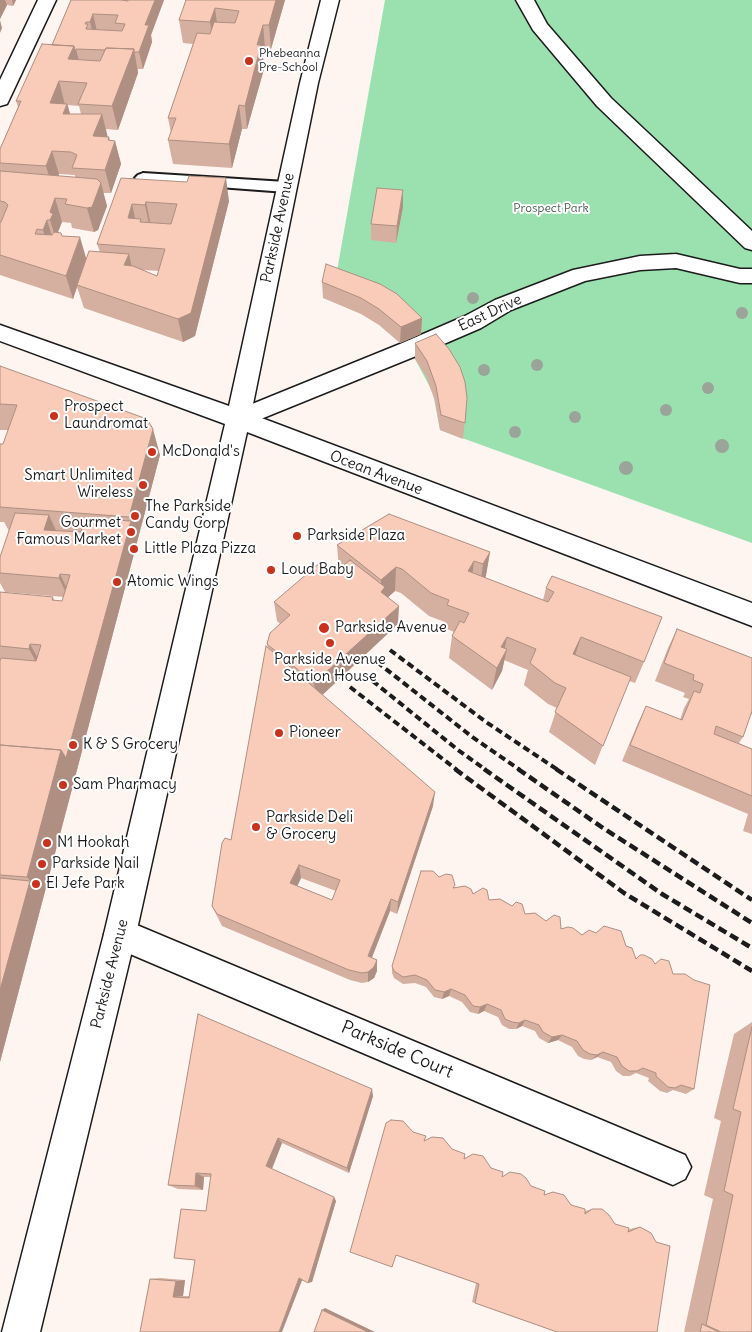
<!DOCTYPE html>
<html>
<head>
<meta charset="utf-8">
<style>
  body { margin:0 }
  canvas { display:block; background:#fef5f1 }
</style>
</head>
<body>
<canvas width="752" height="1332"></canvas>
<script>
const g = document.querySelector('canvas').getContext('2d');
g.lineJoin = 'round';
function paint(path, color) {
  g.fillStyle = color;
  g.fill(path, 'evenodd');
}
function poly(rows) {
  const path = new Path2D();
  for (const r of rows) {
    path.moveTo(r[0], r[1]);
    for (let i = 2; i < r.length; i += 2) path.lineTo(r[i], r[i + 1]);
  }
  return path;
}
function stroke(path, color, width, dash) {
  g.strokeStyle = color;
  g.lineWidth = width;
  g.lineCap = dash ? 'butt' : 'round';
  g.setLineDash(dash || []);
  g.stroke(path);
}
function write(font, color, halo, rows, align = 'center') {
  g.font = font + ' Delius,sans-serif';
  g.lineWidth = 4;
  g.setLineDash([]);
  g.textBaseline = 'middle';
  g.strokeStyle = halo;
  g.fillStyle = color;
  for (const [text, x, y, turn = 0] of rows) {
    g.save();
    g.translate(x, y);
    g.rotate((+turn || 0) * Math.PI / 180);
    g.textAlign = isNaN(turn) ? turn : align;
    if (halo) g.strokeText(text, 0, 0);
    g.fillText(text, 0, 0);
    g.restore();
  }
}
const green = poly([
  [385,0,752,0,752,543,440,430,433,393,415,359,400,343,335,282]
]);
const lane = poly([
  [143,173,286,182,292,183,294,187,292,191,286,192,138,181,135,178,138,175,143,173]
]);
const street = poly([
  [38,0,56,0,9,100,7,104,0,106,0,80,38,0],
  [516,0,534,0,547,24,611,98,752,231,752,250,745,248,597,106,533,30,516,0],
  [676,254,740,269,752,269,752,283,740,283,676,268,640,270,585,281,511,310,481,328,416,356,246,425,238,428,230,425,226,419,230,413,400,344,465,316,495,300,573,270,640,256,676,254],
  [120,918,685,1155,691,1167,685,1179,673,1185,109,945,104,934,109,923,120,918]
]);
const secondary = poly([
  [321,0,339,0,318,83,251,414,752,603,752,626,247,432,136,934,40,1332,2,1332,104,934,225,424,0,341,0,325,229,406,300,83,321,0]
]);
const railFar1 = poly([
  [390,650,486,722,558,770],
  [377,662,471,736,520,770],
  [364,674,458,750,486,770],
  [350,687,457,770]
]);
const rail = poly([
  [455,769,624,893,752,971],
  [484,769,662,894,752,948],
  [518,769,603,828,752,923],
  [556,769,752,900]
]);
const trees = [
  [473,298,6],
  [742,313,6],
  [537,365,6],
  [484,370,6],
  [708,388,6],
  [666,410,6],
  [575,417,6],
  [515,432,6],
  [722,446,7],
  [626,468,7]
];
const wall = poly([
  [0,0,16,0,13,6,7,5,0,19],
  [71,0,164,0,151,35,152,42,143,69,138,69,138,73,118,130,106,129,107,137,109,140,115,141,121,164,111,193,103,193,107,206,98,230,94,232,72,228,71,223,62,222,58,232,86,259,100,252,97,244,121,178,229,201,195,336,183,342,84,308,77,287,73,299,0,275,0,149,18,107,16,101,52,45],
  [68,105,79,106,81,114,70,114],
  [59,174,75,175,75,178,59,176],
  [142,270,159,271,157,276],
  [186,0,285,0,271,49,265,48,263,57,264,69,247,129,242,129,232,168,173,164,168,140,171,133,168,118,193,44,183,43,179,20],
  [403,207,396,243,371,240,371,224],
  [322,282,422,318,421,334,400,343,379,325,361,314,323,298],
  [415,343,467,398,463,439,440,430,435,401,426,376,415,359],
  [0,366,160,455,0,1062,0,592,53,597,54,600,62,601,64,597,5,592,0,583,0,557,9,531,4,522,0,522,0,444,3,444,8,430,0,430],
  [337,545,490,552,485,578,543,600,546,588,552,576,644,662,635,683,629,681,595,765,549,732,557,708,548,704,524,685,528,670,504,660,502,671,492,690,449,658,452,636,454,632,445,628,445,622,429,616,401,593,395,591,388,597,398,624,322,695,433,806,397,914,390,911,372,958,377,960,377,971,374,978,368,982,362,983,350,980,222,926,212,906,231,840,268,648,267,644,280,624,277,621,274,602,336,572,339,570],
  [301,878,336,891,332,900,297,886],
  [677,629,752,658,752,715,751,714,743,737,739,743,752,749,752,834,743,831,748,814,622,761,638,723,646,706,680,720,684,708,689,699,683,697,685,693,655,681,668,648],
  [439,877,454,888,489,900,525,914,546,921,561,929,582,935,626,946,636,959,694,1089,686,1094,673,1090,667,1093,660,1091,648,1081,649,1078,636,1073,630,1076,623,1076,616,1071,611,1062,597,1057,591,1060,584,1059,578,1056,572,1047,558,1040,548,1043,539,1038,535,1031,522,1026,516,1029,509,1029,502,1025,498,1017,484,1011,478,1014,470,1012,462,1002,449,996,442,999,434,997,426,987,415,983,403,984,394,978,392,973,392,966],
  [752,1022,752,1332,684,1332,713,1199,704,1195,721,1121,714,1118,734,1034],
  [373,1096,349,1173,282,1143,272,1169,336,1201,312,1282,302,1280,140,1332,150,1279,160,1278,185,1280,183,1296,189,1296,206,1211,211,1177,204,1177,203,1190,178,1189,168,1185],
  [413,1132,424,1141,452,1149,464,1159,491,1168,502,1177,531,1186,544,1195,571,1205,585,1211,592,1209,615,1224,628,1230,633,1228,640,1227,557,1332,472,1302,476,1283,396,1255]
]);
const shadedWall = poly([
  [0,0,5,0,7,5,0,19],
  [12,0,16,0,13,6],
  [155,0,164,0,151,35,152,42,143,69,139,52,145,25],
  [276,0,285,0,271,49,269,25],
  [215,8,218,31,214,45,210,22],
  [93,14,97,31,94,39,90,22],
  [0,20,2,28,0,33],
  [263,25,265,48,263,57,264,69,247,129,245,106,257,45],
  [74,46,76,49,80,65,80,70,74,83,68,59],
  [134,49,138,73,118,130,112,106],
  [59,81,65,105,50,103],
  [67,104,74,127,63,114],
  [239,105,242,129,232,168,229,144],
  [102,114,108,138,93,136],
  [109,137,112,150,115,141,121,164,111,193,105,170,108,140],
  [52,151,59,174,53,189,46,166],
  [226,178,229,201,195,336,183,342,178,319],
  [101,183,107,206,98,230,94,232,87,208],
  [403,190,403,207,396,243,397,226],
  [55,198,62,222,58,232,60,237,57,243,50,220,50,212],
  [146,202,151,226,150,229,145,205],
  [132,204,137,228,128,218],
  [47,220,54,243,50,253,43,230],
  [80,237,87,261,77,285,77,287,73,299,66,276],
  [129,254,134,277,124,265],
  [422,318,421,334,400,343,401,327],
  [153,429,160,455,0,1062,0,990,30,881,27,877,61,750,131,521,129,517],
  [49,515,58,535,44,530],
  [490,552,486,576,480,588,483,564],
  [474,561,471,585,468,571],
  [396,567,395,591,385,600,381,592,381,580],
  [60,574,69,593,68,597,59,578],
  [399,606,398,624,316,701,314,683],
  [507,637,503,657,507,649,502,671,492,690,501,647],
  [581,637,574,659,573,654],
  [30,644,40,662,39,667,29,649],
  [435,792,433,806,397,914,398,902],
  [299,865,301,878,293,896,290,883],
  [391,899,390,911,368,967,368,956],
  [377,960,377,971,374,978,368,982,368,972],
  [451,989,449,996,442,999,444,992],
  [487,1004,484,1011,478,1014,480,1007],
  [525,1020,522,1026,516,1029,519,1023],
  [562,1035,558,1040,548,1043,552,1037],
  [603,1052,597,1057,591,1060,597,1055],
  [372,1089,373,1096,349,1173,347,1168],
  [278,1138,282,1143,271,1171,266,1166],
  [196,1173,204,1177,203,1190,195,1186],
  [334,1197,336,1201,312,1282,308,1283],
  [299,1278,303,1278,282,1332,279,1332],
  [185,1280,183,1296,173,1297,176,1281],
  [325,1308,375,1332,368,1332,322,1310]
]);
const building = poly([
  [71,0,121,0,128,1,128,0,155,0,145,25,149,25,139,52,134,52,134,49,106,48,105,50,76,49,75,51,74,46,52,45,71,0],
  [93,14,118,15,115,23,125,24,122,31,86,29,88,24,85,24,86,22,90,22,93,14],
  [186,0,276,0,269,25,263,25,257,45,261,45,245,106,239,105,229,144,168,140,176,118,168,118,197,33,210,34,214,22,235,23,239,11,215,8,210,22,179,20,186,0],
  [42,44,74,46,68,59,100,61,106,48,134,49,112,106,78,104,87,83,59,81,50,103,67,104,63,114,102,114,93,136,109,137,108,140,115,141,105,170,72,168,77,155,71,152,52,151,46,166,0,163,0,149,21,101,16,101,42,44],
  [0,171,97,179,101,183,92,207,87,208,65,204,67,199,55,198,50,212,53,214,50,220,47,220,43,230,37,229,35,234,52,235,54,232,61,233,62,236,80,237,66,276,0,255,0,222,1,222,8,205,5,202,0,201,0,171],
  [189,176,226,178,191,313,178,319,77,285,89,251,129,254,124,265,133,266,157,276,165,249,97,244,121,178,187,182,189,176],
  [146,202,177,204,171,224,140,222,141,219,128,218,132,204,145,205,146,202],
  [377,188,403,190,397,226,371,224,377,188],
  [326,264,380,284,397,294,422,318,401,327,379,309,361,298,322,282,326,264],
  [436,334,449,349,460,367,465,382,467,398,465,423,441,415,436,386,427,361,415,343,436,334],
  [0,366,147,419,153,429,129,517,0,507,0,444,3,444,17,405,0,404,0,366],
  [15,513,49,515,44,530,81,532,85,518,131,521,66,758,61,750,0,745,0,661,1,658,36,661,41,645,30,644,29,649,0,646,0,592,53,597,52,600,62,601,70,575,60,574,59,578,0,573,0,557,15,513],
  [389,514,490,552,483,564,474,561,468,571,548,602,554,592,546,588,552,576,662,617,644,662,581,637,573,654,631,677,603,746,555,712,566,688,555,683,530,663,536,649,507,637,501,647,507,649,497,668,452,636,460,621,464,623,469,613,447,605,449,600,431,593,402,569,396,567,381,580,337,545,389,514],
  [350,560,385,587,381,592,399,606,314,683,267,644,270,633,290,615,274,602,322,561,336,572,350,560],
  [677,629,752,658,752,711,743,737,716,726,714,734,752,749,752,796,630,745,646,706,682,720,694,691,700,693,703,684,693,680,694,675,664,663,677,629],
  [266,646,435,792,398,902,391,899,368,956,377,960,374,967,368,972,362,973,349,970,217,914,212,906,222,843,225,838,231,840,266,646],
  [299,865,340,880,332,900,290,883,299,865],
  [0,745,61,750,27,877,0,875,0,745],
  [421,871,433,871,439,877,446,874,452,875,455,885,453,888,465,886,471,889,473,894,483,888,487,890,489,900,500,899,512,906,516,902,522,904,525,914,535,913,546,921,554,915,560,917,561,929,568,927,573,928,582,935,589,930,596,933,604,926,621,931,626,946,632,948,636,959,640,955,644,955,652,959,655,964,661,959,669,961,673,974,685,974,694,980,710,985,694,1089,681,1085,675,1088,668,1087,656,1076,656,1073,643,1068,637,1071,629,1071,622,1066,617,1057,603,1052,597,1055,590,1054,583,1050,577,1041,562,1035,552,1037,543,1032,539,1025,525,1020,519,1023,512,1022,505,1019,501,1010,487,1004,480,1007,473,1006,465,995,451,989,444,992,435,990,427,980,415,975,403,977,394,971,392,966,421,871],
  [0,878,30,881,0,990,0,878],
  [198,1014,372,1089,347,1168,278,1138,266,1166,334,1197,308,1283,299,1278,279,1332,140,1332,150,1279,176,1281,173,1297,189,1298,195,1260,174,1258,181,1209,206,1211,211,1174,196,1173,195,1186,168,1185,198,1014],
  [752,1027,752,1332,721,1332,706,1325,733,1195,724,1191,741,1112,733,1109,752,1027],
  [391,1120,403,1121,413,1132,426,1136,424,1141,432,1137,443,1138,452,1149,465,1154,464,1159,473,1154,483,1156,491,1168,503,1172,502,1177,510,1172,521,1174,526,1178,531,1186,545,1191,544,1195,553,1192,564,1195,571,1205,585,1209,585,1214,592,1209,602,1209,609,1215,615,1224,629,1228,628,1232,640,1227,651,1233,656,1242,670,1246,657,1332,557,1332,475,1303,479,1284,396,1255,392,1267,350,1252,386,1123,391,1120],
  [322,1310,368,1332,314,1332,322,1310],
  [702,1324,719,1332,700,1332,702,1324]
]);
const markers = [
  [249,61,5,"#c8321e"],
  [54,416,5,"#c8321e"],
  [152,452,5,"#c8321e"],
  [143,485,5,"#c8321e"],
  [135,516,5,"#c8321e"],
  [131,532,5,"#c8321e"],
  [297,536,5,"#c8321e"],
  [134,549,5,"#c8321e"],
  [271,570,5,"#c8321e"],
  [117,582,5,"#c8321e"],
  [324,628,6,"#c8321e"],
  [330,643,5,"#c8321e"],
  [279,733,5,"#c8321e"],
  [73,745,5,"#c8321e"],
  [63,785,5,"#c8321e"],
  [256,827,5,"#c8321e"],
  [47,843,5,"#c8321e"],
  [42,864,5,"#c8321e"],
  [36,884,5,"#c8321e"]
];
const farPoinames = [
  ["Phebeanna",259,54],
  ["Pre-School",259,68]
];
const farParknames = [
  ["Prospect Park",551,209]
];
const streetNames = [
  ["Parkside Avenue",278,228,-78],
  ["East Drive",490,313,-25],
  ["Ocean Avenue",376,473,21],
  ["Parkside Avenue",110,974,-76]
];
const poiNames = [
  ["Prospect",64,407],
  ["Laundromat",64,424],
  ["McDonald's",162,452],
  ["Smart Unlimited",133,476,"right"],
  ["Wireless",133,493,"right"],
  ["The Parkside",145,507],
  ["Candy Corp",145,524],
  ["Gourmet",121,523,"right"],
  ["Famous Market",121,540,"right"],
  ["Parkside Plaza",307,536],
  ["Little Plaza Pizza",144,549],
  ["Loud Baby",281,570],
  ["Atomic Wings",127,582],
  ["Parkside Avenue",335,628],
  ["Parkside Avenue",330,660,"center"],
  ["Station House",330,677,"center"],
  ["Pioneer",289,733],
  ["K & S Grocery",83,745],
  ["Sam Pharmacy",73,785],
  ["Parkside Deli",266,818],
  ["& Grocery",266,835],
  ["N1 Hookah",57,843],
  ["Parkside Nail",52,864],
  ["El Jefe Park",46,884]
];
const nearStreetnames = [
  ["Parkside Court",397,1050,23]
];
paint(green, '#9be1af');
stroke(lane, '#1c1c1c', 4);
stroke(street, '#1c1c1c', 3);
stroke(secondary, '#1c1c1c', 3);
paint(lane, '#fff');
paint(street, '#fff');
paint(secondary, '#fff');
stroke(railFar1, '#1c1c1c', 4, [7, 4]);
stroke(rail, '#1c1c1c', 4.5, [9, 4.5]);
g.fillStyle = '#9aa498';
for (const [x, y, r] of trees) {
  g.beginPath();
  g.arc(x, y, r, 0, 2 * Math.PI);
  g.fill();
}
paint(wall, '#d5af9f');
paint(shadedWall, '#ae8f82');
paint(building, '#f8ccb9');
stroke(building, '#ae8f82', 1);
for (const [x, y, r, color] of markers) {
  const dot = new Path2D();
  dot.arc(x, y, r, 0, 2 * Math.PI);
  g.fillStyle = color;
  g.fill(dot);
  stroke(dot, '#fff', 2);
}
write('12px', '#1c1c1c', '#fff', farPoinames, 'left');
write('12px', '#48614f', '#fff', farParknames);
write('15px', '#1c1c1c', '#fff', streetNames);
write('15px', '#1c1c1c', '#fff', poiNames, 'left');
write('18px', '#1c1c1c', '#fff', nearStreetnames);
</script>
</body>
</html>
